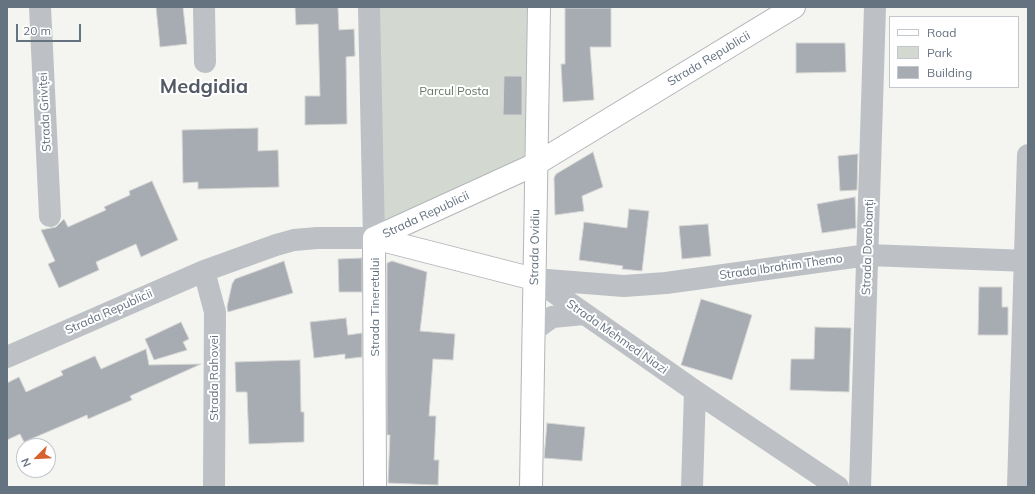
<!DOCTYPE html>
<html>
<head>
<meta charset="utf-8">
<style>
  body { margin:0 }
  #map { position:relative; width:1035px; height:494px; overflow:hidden; background:#f4f4f0; font-family:Mulish,sans-serif }
  canvas { display:block }
  .frame { position:absolute; inset:0; border:8px solid #657280; pointer-events:none }
  .legend { position:absolute; left:889px; top:16px; width:130px; height:72px; box-sizing:border-box; background:#fff; border:1px solid #c1c7cc; margin:0; padding:5px 7px; list-style:none; font-size:12px; color:#657280 }
  .legend li { display:flex; align-items:center; gap:8px; height:20px }
  .legend b { width:20px; border:1px solid #c1c7cc }
  .north { position:absolute; left:16px; top:438px; width:40px; height:40px; box-sizing:border-box; background:#fff; border:1px solid #c1c7cc; border-radius:50%; rotate:246deg; font-size:11px; font-weight:700; line-height:16px; text-align:center; color:#657280 }
  .north::after { content:''; display:block; margin:auto; width:14px; height:18px; background:#d8622d; clip-path:polygon(50% 0,100% 100%,50% 72%,0 100%) }
  .scale { position:absolute; left:16px; top:24px; width:65px; height:18px; box-sizing:border-box; border:2px solid #657280; border-top:0; padding-left:5px; font-size:12px; line-height:14px; white-space:nowrap; color:#657280; -webkit-text-stroke:3px #fff; paint-order:stroke }
</style>
</head>
<body>
<div id="map">
<canvas width="1035" height="494"></canvas>
<div class="frame"></div>
<ul class="legend">
<li><b style="height:5px;background:#fff"></b>Road</li>
<li><b style="height:11px;background:#d3d9d0"></b>Park</li>
<li><b style="height:11px;background:#a6acb2"></b>Building</li>
</ul>
<div class="north">N</div>
<div class="scale">20 m</div>
</div>
<script>
const g = document.querySelector('canvas').getContext('2d');
g.lineJoin = 'round';
function paint(path, color) {
  g.fillStyle = color;
  g.fill(path, 'evenodd');
}
function poly(rows) {
  const path = new Path2D();
  for (const r of rows) {
    path.moveTo(r[0], r[1]);
    for (let i = 2; i < r.length; i += 2) path.lineTo(r[i], r[i + 1]);
  }
  return path;
}
function stroke(path, color, width, dash) {
  g.strokeStyle = color;
  g.lineWidth = width;
  g.lineCap = dash ? 'butt' : 'round';
  g.setLineDash(dash || []);
  g.stroke(path);
}
function write(font, color, halo, rows, align = 'center') {
  g.font = font + ' Mulish,sans-serif';
  g.lineWidth = 4;
  g.setLineDash([]);
  g.textBaseline = 'middle';
  g.strokeStyle = halo;
  g.fillStyle = color;
  for (const [text, x, y, turn = 0] of rows) {
    g.save();
    g.translate(x, y);
    g.rotate((+turn || 0) * Math.PI / 180);
    g.textAlign = isNaN(turn) ? turn : align;
    if (halo) g.strokeText(text, 0, 0);
    g.fillText(text, 0, 0);
    g.restore();
  }
}
const green = poly([
  [369,7,539,7,536,164,374,238]
]);
const building = poly([
  [156,7,183,7,187,44,160,47,156,7],
  [295,7,338,7,339,30,354,29,355,56,346,57,347,124,305,125,305,96,320,96,318,24,296,25,295,7],
  [565,8,611,8,611,47,590,47,594,100,563,102,561,64,565,64,565,8],
  [796,43,845,43,846,72,796,73,796,43],
  [504,76,522,76,522,115,503,115,504,76],
  [258,128,258,151,278,150,279,187,198,189,198,182,183,183,182,130,258,128],
  [593,152,603,187,582,196,584,211,555,215,554,178,556,174,593,152],
  [858,154,857,190,840,191,838,156,858,154],
  [152,181,178,240,141,257,136,244,96,262,99,270,59,288,48,264,55,261,41,230,56,227,64,219,68,227,106,210,104,207,130,195,129,191,152,181],
  [855,197,856,228,822,233,817,204,855,197],
  [629,209,649,211,642,271,622,269,623,266,579,260,584,222,627,228,629,209],
  [708,224,711,256,682,259,679,226,708,224],
  [362,258,362,292,339,292,338,259,362,258],
  [284,261,293,293,228,312,227,307,232,284,235,279,284,261],
  [392,261,427,272,420,331,455,334,453,360,433,359,429,416,436,416,434,460,439,460,438,485,388,483,390,435,387,435,387,263,392,261],
  [979,287,1002,287,1002,307,1008,307,1008,335,978,335,979,287],
  [701,299,752,315,732,380,681,365,701,299],
  [346,318,348,335,362,333,362,357,345,359,345,354,314,358,310,322,346,318],
  [181,322,189,339,183,342,187,350,154,360,145,339,181,322],
  [815,327,851,328,849,392,790,390,791,359,814,359,815,327],
  [146,349,149,365,201,364,130,396,132,400,88,419,87,415,24,442,20,434,7,440,7,383,19,377,26,392,63,375,61,371,95,356,101,369,146,349],
  [300,360,301,412,304,412,304,442,249,444,247,392,236,392,235,362,300,360],
  [547,423,585,427,582,461,544,458,547,423]
]);
const street = poly([
  [40,7,50,216],
  [204,7,205,62],
  [204,271,215,312,214,487],
  [534,279,624,286,666,283,868,255,1028,261],
  [535,279,695,391,838,487],
  [533,331,552,317,584,314],
  [7,357,204,271,276,245,294,240,317,238,374,238,369,7],
  [692,487,695,391],
  [860,487,875,7],
  [1018,487,1028,155]
]);
const secondary = poly([
  [374,238,536,164,794,7],
  [374,238,375,487],
  [374,238,534,279],
  [531,487,539,7]
]);
const streetNames = [
  ["Strada Republicii",709,59,-31],
  ["Strada Griviței",45,112,-93],
  ["Strada Republicii",426,215,-25],
  ["Strada Ovidiu",535,247,-89],
  ["Strada Dorobanți",868,247,-88],
  ["Strada Ibrahim Themo",781,267,-8],
  ["Strada Tineretului",375,307,-90],
  ["Strada Republicii",109,312,-24],
  ["Strada Mehmed Niazi",617,337,35],
  ["Strada Rahovei",214,378,-90]
];
const parkNames = [
  ["Parcul Posta",454,91]
];
const townNames = [
  ["Medgidia",204,87]
];
paint(green, '#d3d9d0');
paint(building, '#a6acb2');
stroke(building, '#d5d5d3', 1);
stroke(secondary, '#b2b6ba', 24);
stroke(street, '#bdc0c4', 22);
stroke(secondary, '#fff', 22);
write('12px', '#657280', '#fff', streetNames);
write('12px', '#667763', '#fff', parkNames);
write('bold 20px', '#525b65', '#fff', townNames);
</script>
</body>
</html>
